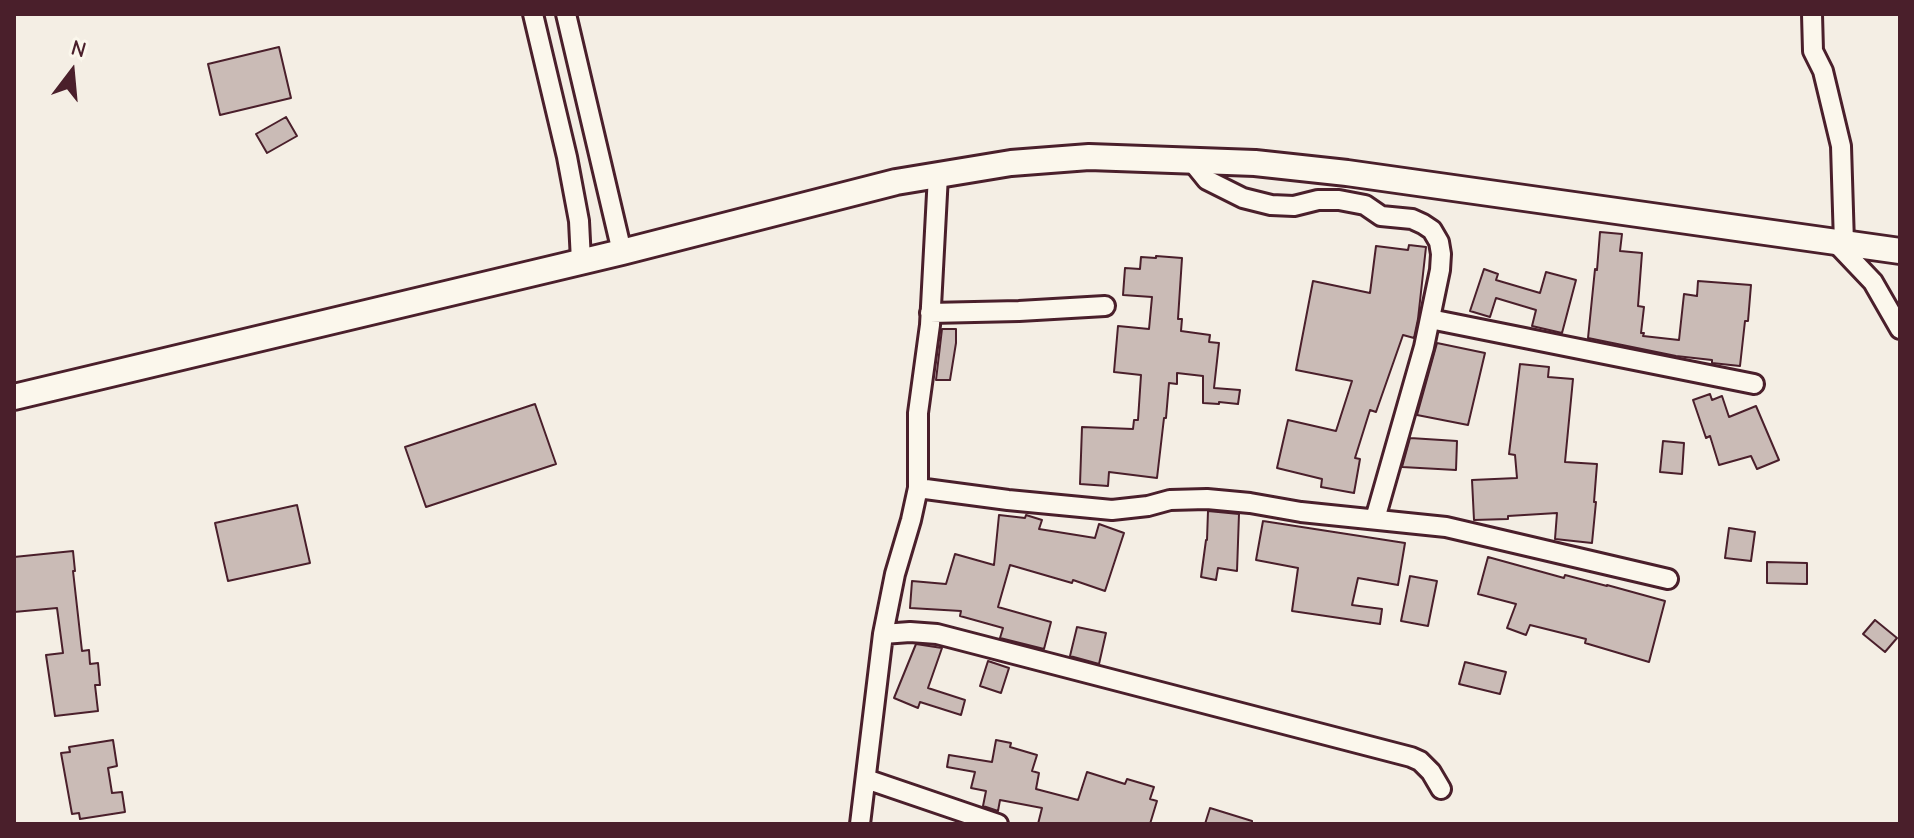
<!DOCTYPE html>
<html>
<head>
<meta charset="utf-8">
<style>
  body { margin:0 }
  #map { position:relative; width:1914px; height:838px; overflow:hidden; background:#f4eee4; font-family:"Comic Neue",sans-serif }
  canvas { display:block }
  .frame { position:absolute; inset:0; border:16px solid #4a1f2b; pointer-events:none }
  .north { position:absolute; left:32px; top:32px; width:80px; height:80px; -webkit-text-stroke:6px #fbf7ec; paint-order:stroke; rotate:16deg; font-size:22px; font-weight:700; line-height:32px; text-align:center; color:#4a1f2b }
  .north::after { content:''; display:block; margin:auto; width:28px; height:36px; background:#4a1f2b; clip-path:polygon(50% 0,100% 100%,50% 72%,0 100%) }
</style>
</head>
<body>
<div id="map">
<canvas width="1914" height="838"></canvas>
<div class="frame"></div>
<div class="north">N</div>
</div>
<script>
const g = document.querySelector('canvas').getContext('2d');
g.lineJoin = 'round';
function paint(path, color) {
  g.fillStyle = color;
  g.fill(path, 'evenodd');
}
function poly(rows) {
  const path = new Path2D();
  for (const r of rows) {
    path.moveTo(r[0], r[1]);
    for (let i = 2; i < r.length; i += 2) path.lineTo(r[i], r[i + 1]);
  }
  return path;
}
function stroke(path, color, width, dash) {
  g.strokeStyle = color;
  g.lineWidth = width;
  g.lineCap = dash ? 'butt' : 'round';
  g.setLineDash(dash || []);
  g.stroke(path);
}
const building = poly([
  [279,47,291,98,220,115,208,64,279,47],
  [286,117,297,136,267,153,256,134,286,117],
  [1600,232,1622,234,1620,251,1642,253,1638,306,1644,307,1641,333,1644,333,1643,336,1679,340,1684,294,1697,296,1698,281,1751,285,1748,321,1745,321,1740,366,1712,363,1712,360,1676,356,1588,338,1595,269,1597,270,1600,232],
  [1409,245,1426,247,1418,319,1414,338,1403,335,1376,412,1370,410,1355,458,1360,459,1354,493,1321,487,1322,479,1277,468,1288,420,1336,431,1352,381,1296,370,1313,281,1370,293,1376,246,1408,250,1409,245],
  [1156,256,1182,258,1178,319,1182,319,1181,331,1210,335,1209,342,1219,343,1214,388,1240,390,1238,404,1219,402,1219,404,1203,403,1203,376,1177,373,1177,384,1169,383,1166,418,1164,418,1157,478,1109,472,1108,486,1080,484,1082,427,1133,429,1134,420,1138,420,1141,375,1114,372,1118,326,1149,329,1152,297,1123,295,1125,268,1140,269,1141,257,1156,258,1156,256],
  [1484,269,1498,274,1496,280,1540,293,1546,272,1576,280,1562,333,1532,326,1536,310,1496,298,1490,317,1470,311,1484,269],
  [942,329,956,329,956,343,950,380,936,380,942,329],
  [1437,343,1485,353,1468,425,1417,415,1437,343],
  [1520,364,1549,367,1548,377,1573,379,1565,462,1597,464,1594,502,1596,502,1592,543,1555,539,1557,513,1508,516,1508,519,1474,520,1472,480,1517,478,1515,455,1509,454,1520,364],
  [1710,394,1712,400,1722,396,1729,417,1756,406,1779,460,1757,469,1751,456,1719,465,1710,436,1706,438,1693,400,1710,394],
  [535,404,556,464,426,507,405,447,535,404],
  [1410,438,1457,441,1456,470,1402,467,1410,438],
  [1663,441,1684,443,1682,474,1660,472,1663,441],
  [297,505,310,563,228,581,215,523,297,505],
  [1208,511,1239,514,1237,571,1218,568,1216,580,1201,577,1206,540,1207,540,1208,511],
  [999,515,1025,518,1026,515,1042,520,1039,529,1095,538,1099,524,1124,533,1105,591,1073,580,1072,583,1010,565,998,607,1051,622,1044,649,1000,638,1003,628,960,616,961,611,910,608,912,581,946,584,955,554,994,565,999,515],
  [1263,521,1405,543,1398,585,1358,578,1352,605,1382,609,1380,624,1292,611,1298,568,1256,560,1263,521],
  [1729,528,1755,532,1751,561,1725,558,1729,528],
  [73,551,75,571,73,571,82,651,89,650,90,664,98,663,100,685,95,685,98,711,55,716,46,655,63,653,57,608,14,612,14,557,73,551],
  [1488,557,1564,578,1565,575,1607,586,1607,585,1665,601,1649,662,1585,643,1586,639,1530,625,1526,635,1507,628,1516,604,1478,594,1488,557],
  [1767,562,1807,563,1807,584,1767,583,1767,562],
  [1410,576,1437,581,1428,626,1401,621,1410,576],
  [1875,620,1897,638,1885,652,1863,634,1875,620],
  [1077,627,1106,633,1099,664,1070,656,1077,627],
  [916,644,942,648,928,688,965,700,961,715,920,702,918,708,894,698,916,644],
  [988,661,1009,668,1001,693,980,686,988,661],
  [1465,662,1506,672,1500,694,1459,684,1465,662],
  [113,740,117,766,108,768,112,793,122,792,125,812,80,819,79,813,72,814,61,753,70,752,69,747,113,740],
  [996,740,1011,743,1010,747,1037,755,1032,771,1039,773,1036,789,1078,800,1087,772,1125,784,1127,779,1154,787,1150,799,1157,801,1150,824,1038,824,1042,808,1000,800,998,811,983,806,986,791,971,788,975,772,947,767,949,755,992,762,996,740],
  [1210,808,1252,821,1252,824,1205,824,1210,808]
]);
const minor = poly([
  [533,14,567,157,579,221,581,261],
  [566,14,622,252],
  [1812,14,1813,51,1823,71,1841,146,1844,243],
  [1190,159,1207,180,1243,198,1271,205,1294,206,1318,200,1339,200,1365,205,1381,216,1412,219,1423,224,1432,230,1439,242,1441,254,1440,270,1424,347,1375,519],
  [1835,242,1873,282,1900,329],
  [930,313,1019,311,1105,306],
  [1430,319,1754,384],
  [918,488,1008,500,1112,510,1148,506,1170,500,1207,499,1250,503,1301,512,1446,527,1668,579],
  [883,634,910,632,937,634,1411,757,1420,761,1431,772,1441,789],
  [866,779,998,824],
  [860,824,883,634,895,574,911,520,918,488,918,413,930,325,938,175]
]);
const major = poly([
  [14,397,622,252,896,182,1011,163,1089,157,1255,163,1347,173,1900,251]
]);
paint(building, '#cabbb6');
stroke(building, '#4a1f2b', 2);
stroke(minor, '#4a1f2b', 24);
stroke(major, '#4a1f2b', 30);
stroke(minor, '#fbf7ec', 18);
stroke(major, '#fbf7ec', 24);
</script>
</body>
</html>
